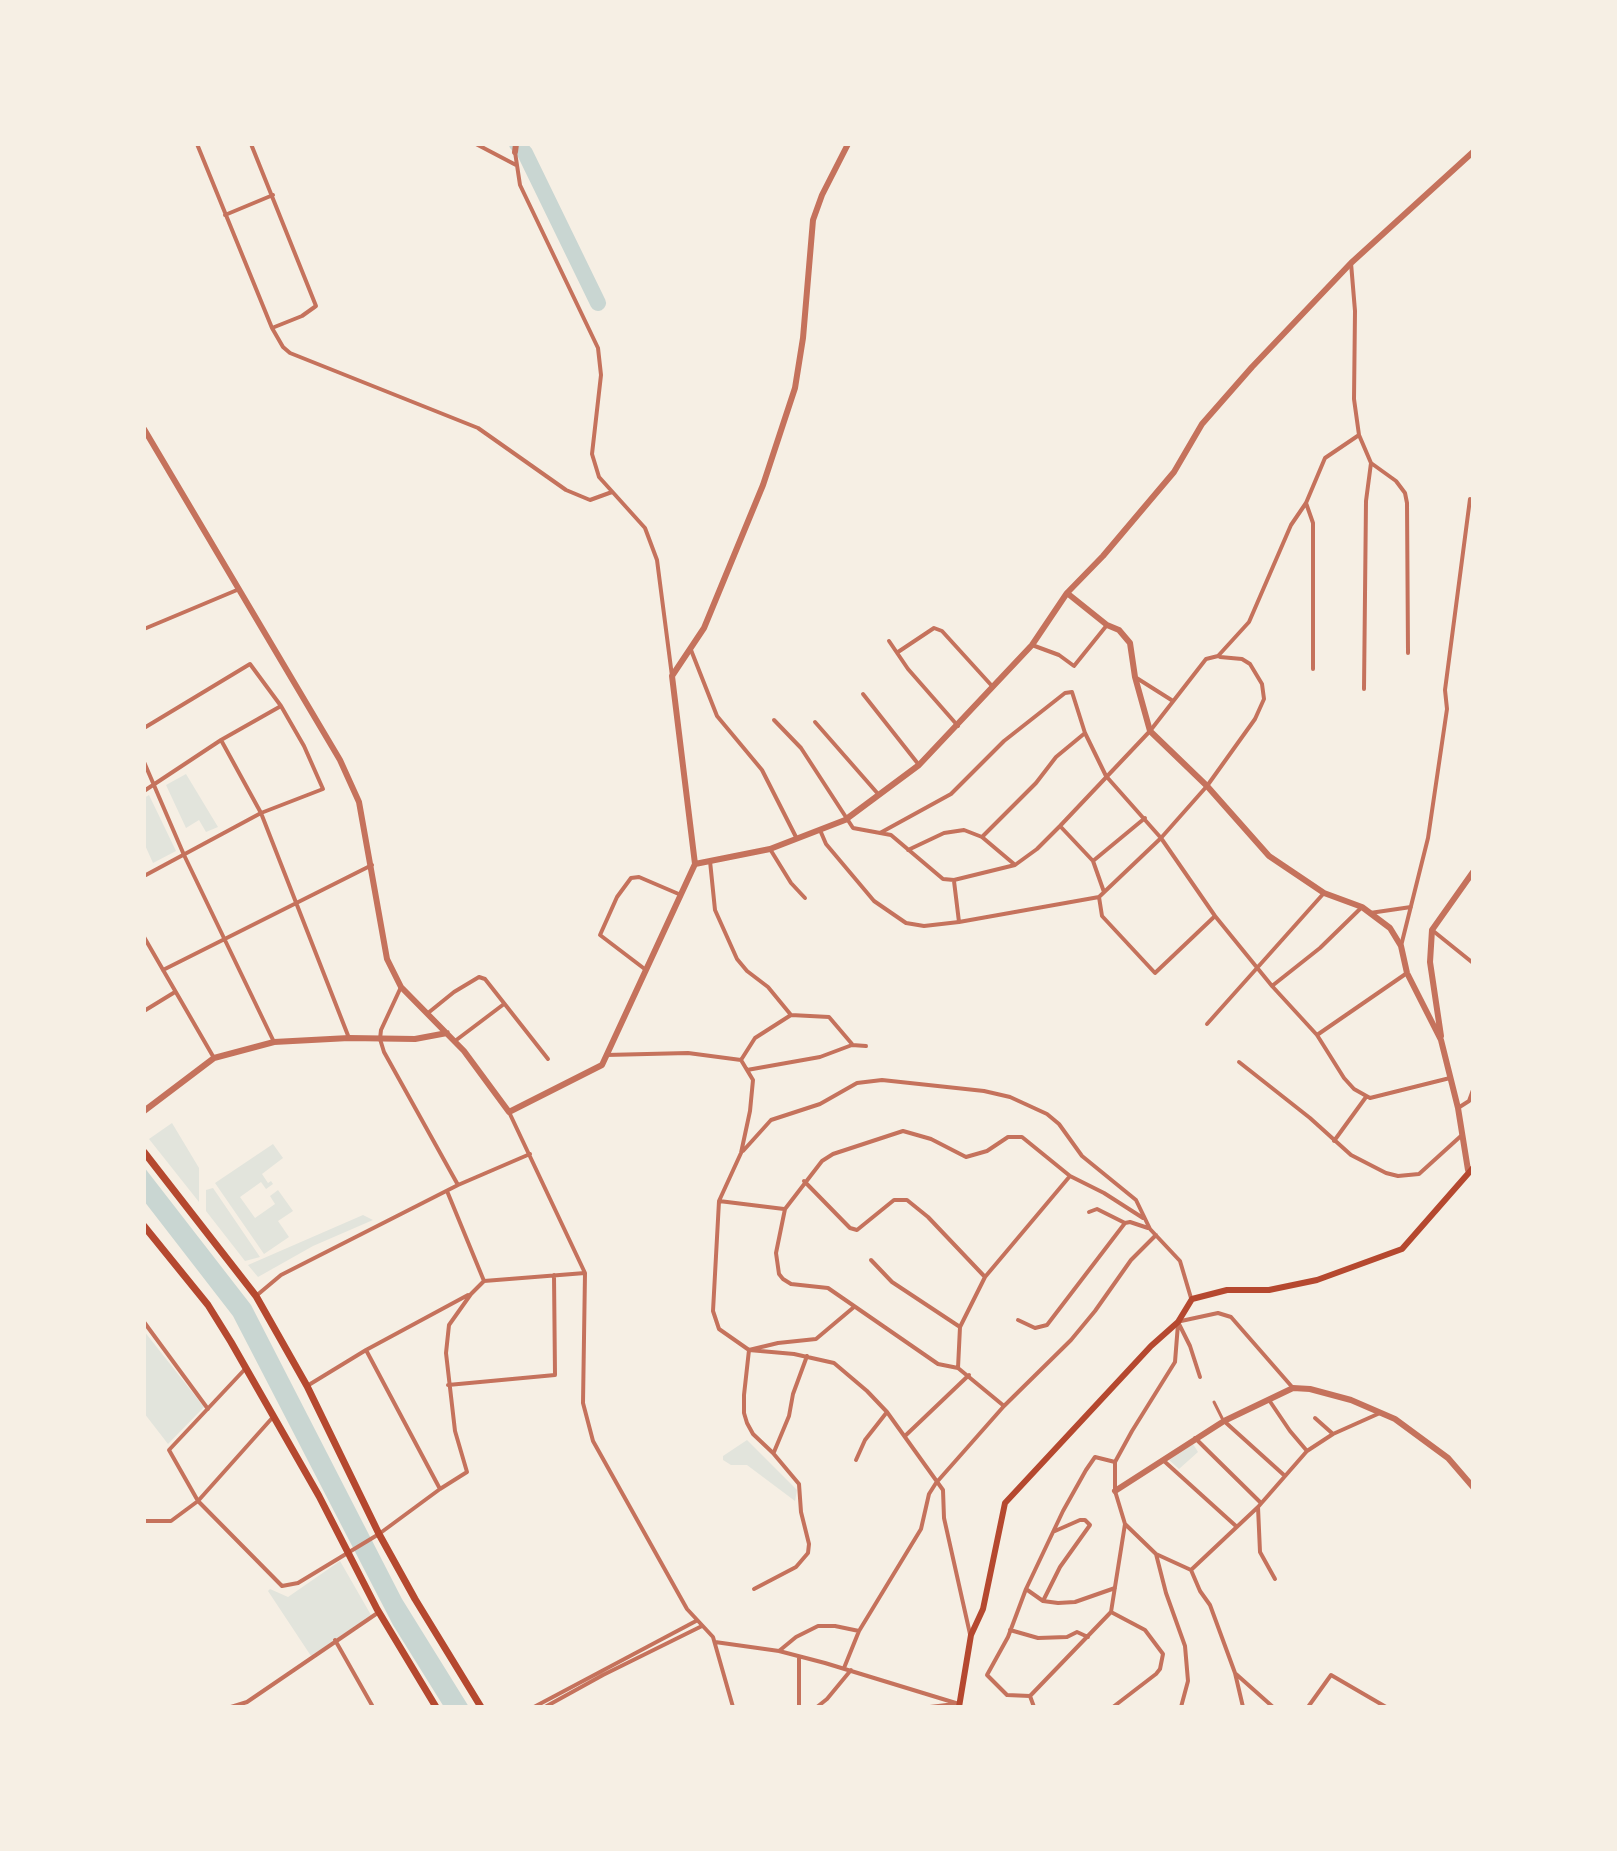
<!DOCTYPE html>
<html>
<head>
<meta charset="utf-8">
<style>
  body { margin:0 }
  #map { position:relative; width:1617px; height:1851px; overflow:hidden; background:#f6efe4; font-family:Mulish,sans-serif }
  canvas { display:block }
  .frame { position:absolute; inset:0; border:146px solid #f6efe4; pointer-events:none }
</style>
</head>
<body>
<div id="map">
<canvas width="1617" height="1851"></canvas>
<div class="frame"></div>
</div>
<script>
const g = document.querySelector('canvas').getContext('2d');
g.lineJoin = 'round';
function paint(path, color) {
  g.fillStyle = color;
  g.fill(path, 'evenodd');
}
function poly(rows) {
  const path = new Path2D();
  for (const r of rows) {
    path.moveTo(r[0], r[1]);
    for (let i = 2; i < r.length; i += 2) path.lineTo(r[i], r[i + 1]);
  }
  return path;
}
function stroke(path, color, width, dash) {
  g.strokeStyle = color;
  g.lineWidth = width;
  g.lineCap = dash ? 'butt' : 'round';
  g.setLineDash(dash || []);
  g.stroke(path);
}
const green = poly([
  [186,774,218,827,206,832,199,820,186,828,166,785],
  [149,795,176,851,153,863,144,843,144,798],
  [172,1123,199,1168,199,1202,149,1139],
  [273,1144,283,1158,262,1174,268,1183,271,1181,273,1184,266,1189,261,1182,240,1197,255,1218,275,1204,270,1196,278,1190,293,1211,278,1221,289,1237,264,1254,215,1183],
  [213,1188,260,1257,245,1261,206,1211,206,1190],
  [363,1215,373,1220,313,1246,258,1277,248,1265],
  [144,1331,204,1407,168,1444,144,1413],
  [747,1440,797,1490,795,1501,747,1465,731,1465,723,1460,723,1456],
  [1193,1444,1198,1452,1179,1469,1169,1460],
  [340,1561,371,1615,311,1656,268,1591,270,1589,288,1597]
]);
const water = poly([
  [144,1167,251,1305,402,1599,469,1707,444,1707,393,1625,233,1316,144,1201]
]);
const river = poly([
  [517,144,525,153,598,303]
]);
const pedestrian = poly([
  [1214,1402,1223,1420]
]);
const minor = poly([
  [197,144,272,328,283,347,290,353,478,428,566,490,590,500,612,492],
  [251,144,316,306,302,316,272,328],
  [476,144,516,165],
  [515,152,520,185,598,348,601,375,592,454,599,477,645,528,657,560,672,676],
  [225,215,273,195],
  [1351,263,1355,311,1354,399,1359,435,1371,463,1396,481,1405,493,1407,503,1408,653],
  [1306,503,1313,523,1313,669],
  [144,629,237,590],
  [889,641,908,669,958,726],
  [1032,645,1059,655,1074,666,1107,625],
  [691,650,717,716,762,770,797,839],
  [898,652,934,628,942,631,992,686],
  [1135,677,1173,701],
  [1364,689,1366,501,1371,463],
  [863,694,919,765],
  [774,720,801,748,853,828,891,835,943,879,954,880,1015,865,1037,849,1060,826,1150,731,1206,659,1218,656,1249,622,1291,525,1306,503,1325,458,1359,435],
  [815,722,879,795],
  [144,728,250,664,281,706,304,746,323,789,261,813,144,876],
  [221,740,261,813,349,1038],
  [144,762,184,855,274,1042],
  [144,791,221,740,281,706],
  [1060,826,1093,861,1104,892],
  [820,830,826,844,874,901,906,923,924,926,959,922,1099,897,1161,838,1207,786,1255,719,1264,699,1262,684,1250,664,1242,659,1220,657],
  [880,833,951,794,1004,741,1065,693,1072,692,1085,733,1106,776,1161,838,1215,916,1272,986,1317,1035,1344,1078,1354,1089,1370,1098,1450,1078],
  [982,837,1036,783,1056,757,1085,733],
  [770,849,791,883,805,898],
  [908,850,944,833,964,830,982,837,1014,864],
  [710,861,715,910,737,959,747,971,768,987,791,1015],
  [1093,861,1145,818],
  [954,881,959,922],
  [1099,897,1102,916,1155,973,1215,916],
  [1370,913,1411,907],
  [1432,930,1473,963],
  [144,937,214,1058],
  [1401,946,1428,838,1447,709,1445,690,1470,499],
  [163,970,372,865],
  [646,970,600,935,617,897,631,878,639,877,681,895],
  [1272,986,1320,948,1362,907],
  [401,987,381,1030,380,1039,384,1052,458,1185],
  [144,1011,175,992],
  [428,1013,454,992,479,977,485,979,548,1059],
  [791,1015,829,1017,852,1044],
  [1207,1024,1324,893],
  [1317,1035,1407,973],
  [455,1041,504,1004],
  [606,1055,688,1053,741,1060,753,1080,750,1111,741,1153,719,1201,713,1311,719,1329,749,1350,794,1354,834,1363,867,1391,887,1412,943,1490,944,1518,970,1634],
  [741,1060,755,1038,791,1015],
  [1239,1062,1310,1118,1351,1155,1386,1173,1398,1176,1419,1174,1462,1135],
  [747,1070,820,1057,852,1045,866,1046],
  [1458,1108,1469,1101,1473,1090],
  [509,1112,585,1273,583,1403,593,1441,687,1609,713,1637,733,1707],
  [1334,1141,1366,1097],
  [743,1151,771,1120,820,1104,857,1083,882,1080,984,1091,1010,1097,1047,1114,1059,1124,1082,1156,1136,1200,1150,1229,1180,1261,1191,1298],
  [804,1181,850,1228,857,1230,894,1200,907,1200,928,1217,985,1277],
  [447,1191,484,1281],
  [719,1201,784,1209],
  [1089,1212,1097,1209,1125,1223,1130,1222,1148,1228],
  [871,1260,892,1282,960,1327],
  [256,1296,281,1275,458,1185,530,1154],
  [1018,1320,1035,1328,1047,1325,1125,1223],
  [1181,1321,1218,1313,1231,1317,1293,1388],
  [144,1322,208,1409],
  [1178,1324,1175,1362,1132,1431,1115,1462,1115,1491,1125,1524,1156,1554,1166,1593,1185,1646,1188,1681,1181,1707],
  [1179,1324,1190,1346,1200,1377],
  [366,1350,440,1489],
  [246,1368,169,1450,198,1501,282,1586,298,1583,379,1534,440,1489,467,1472,455,1431,446,1353,449,1325,471,1294,484,1281,585,1273],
  [958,1368,938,1364,828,1288,791,1284,783,1279,779,1274,776,1253,785,1209,822,1161,833,1154,903,1131,931,1139,966,1157,987,1151,1008,1137,1022,1137,1070,1176],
  [448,1385,555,1375,554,1275],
  [307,1386,366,1350,468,1295],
  [1269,1400,1290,1431,1307,1451],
  [1004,1406,958,1368,960,1327,985,1277,1070,1176,1104,1193,1143,1218],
  [1315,1418,1333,1434],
  [1224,1421,1285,1476],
  [905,1436,969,1375],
  [1195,1438,1261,1503],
  [774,1452,789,1416,793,1394,807,1356],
  [856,1460,865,1440,887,1412],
  [1164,1461,1237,1527],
  [1258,1507,1260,1552,1275,1579],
  [144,1521,171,1521,198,1501,273,1417],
  [1156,1554,1191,1570,1200,1591,1210,1605,1235,1673,1243,1707],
  [1191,1570,1258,1507,1307,1451,1333,1434,1380,1413],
  [754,1589,796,1567,808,1553,809,1544,801,1512,799,1484,773,1453,753,1434,747,1423,744,1413,744,1395,749,1350,778,1343,816,1339,854,1307],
  [1026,1589,1043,1601,1058,1603,1075,1602,1115,1588],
  [1043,1601,1060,1567,1090,1525,1085,1520,1080,1520,1055,1531],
  [1111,1612,1125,1524],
  [1010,1630,1038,1638,1067,1637,1077,1632,1088,1637],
  [335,1640,373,1707],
  [715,1642,779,1651,825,1663,959,1704],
  [779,1651,796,1637,818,1626,835,1626,859,1631],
  [844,1668,859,1631,921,1529,929,1494,936,1483,1004,1406,1071,1340,1095,1311,1131,1260,1156,1235],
  [1236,1674,1273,1707],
  [1030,1696,1007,1695,987,1675,1008,1637,1026,1589,1063,1511,1086,1470,1095,1457,1115,1462],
  [231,1707,247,1702,379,1612],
  [534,1707,696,1621],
  [545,1707,603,1675,702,1626],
  [799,1707,799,1658],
  [817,1707,827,1699,851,1670],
  [930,1707,955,1704],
  [1034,1707,1030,1696,1111,1612,1145,1630,1163,1654,1160,1669,1156,1674,1113,1707],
  [1308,1707,1331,1675,1386,1707]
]);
const tertiary = poly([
  [515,152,516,144],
  [144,429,340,760,359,802,387,959,401,987,464,1051,509,1112,602,1065,695,864,672,676,704,628,763,485,795,388,803,338,813,220,822,195,848,144],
  [1067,593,1107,625,1119,630,1130,643,1135,677,1150,731,1207,786,1269,856,1324,893,1362,907,1390,928,1401,946,1407,973,1441,1040,1458,1108,1468,1170],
  [695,864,770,849,845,820,919,765,1032,645,1067,593,1103,556,1174,472,1202,424,1252,367,1351,263,1473,152],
  [1441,1036,1430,962,1432,930,1473,872],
  [144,1111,214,1058,274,1042,349,1038,415,1039,447,1033],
  [1115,1491,1224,1421,1293,1388,1310,1389,1351,1400,1395,1419,1448,1458,1473,1487]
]);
const secondary = poly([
  [959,1707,971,1635,983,1609,1005,1503,1151,1346,1178,1322,1192,1299,1227,1290,1269,1290,1317,1280,1402,1249,1473,1168]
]);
const primary = poly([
  [144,1152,256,1296,307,1386,379,1534,415,1599,481,1707],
  [144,1226,208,1305,231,1342,319,1496,377,1609,436,1707]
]);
paint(green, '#e2e4dc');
paint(water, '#c9d6d2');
stroke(river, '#c9d6d2', 16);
stroke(pedestrian, '#c5725c', 3);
stroke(minor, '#c5725c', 4);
stroke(tertiary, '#c5725c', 6);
stroke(secondary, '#b5482f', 6);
stroke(primary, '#b5482f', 7);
</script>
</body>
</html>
